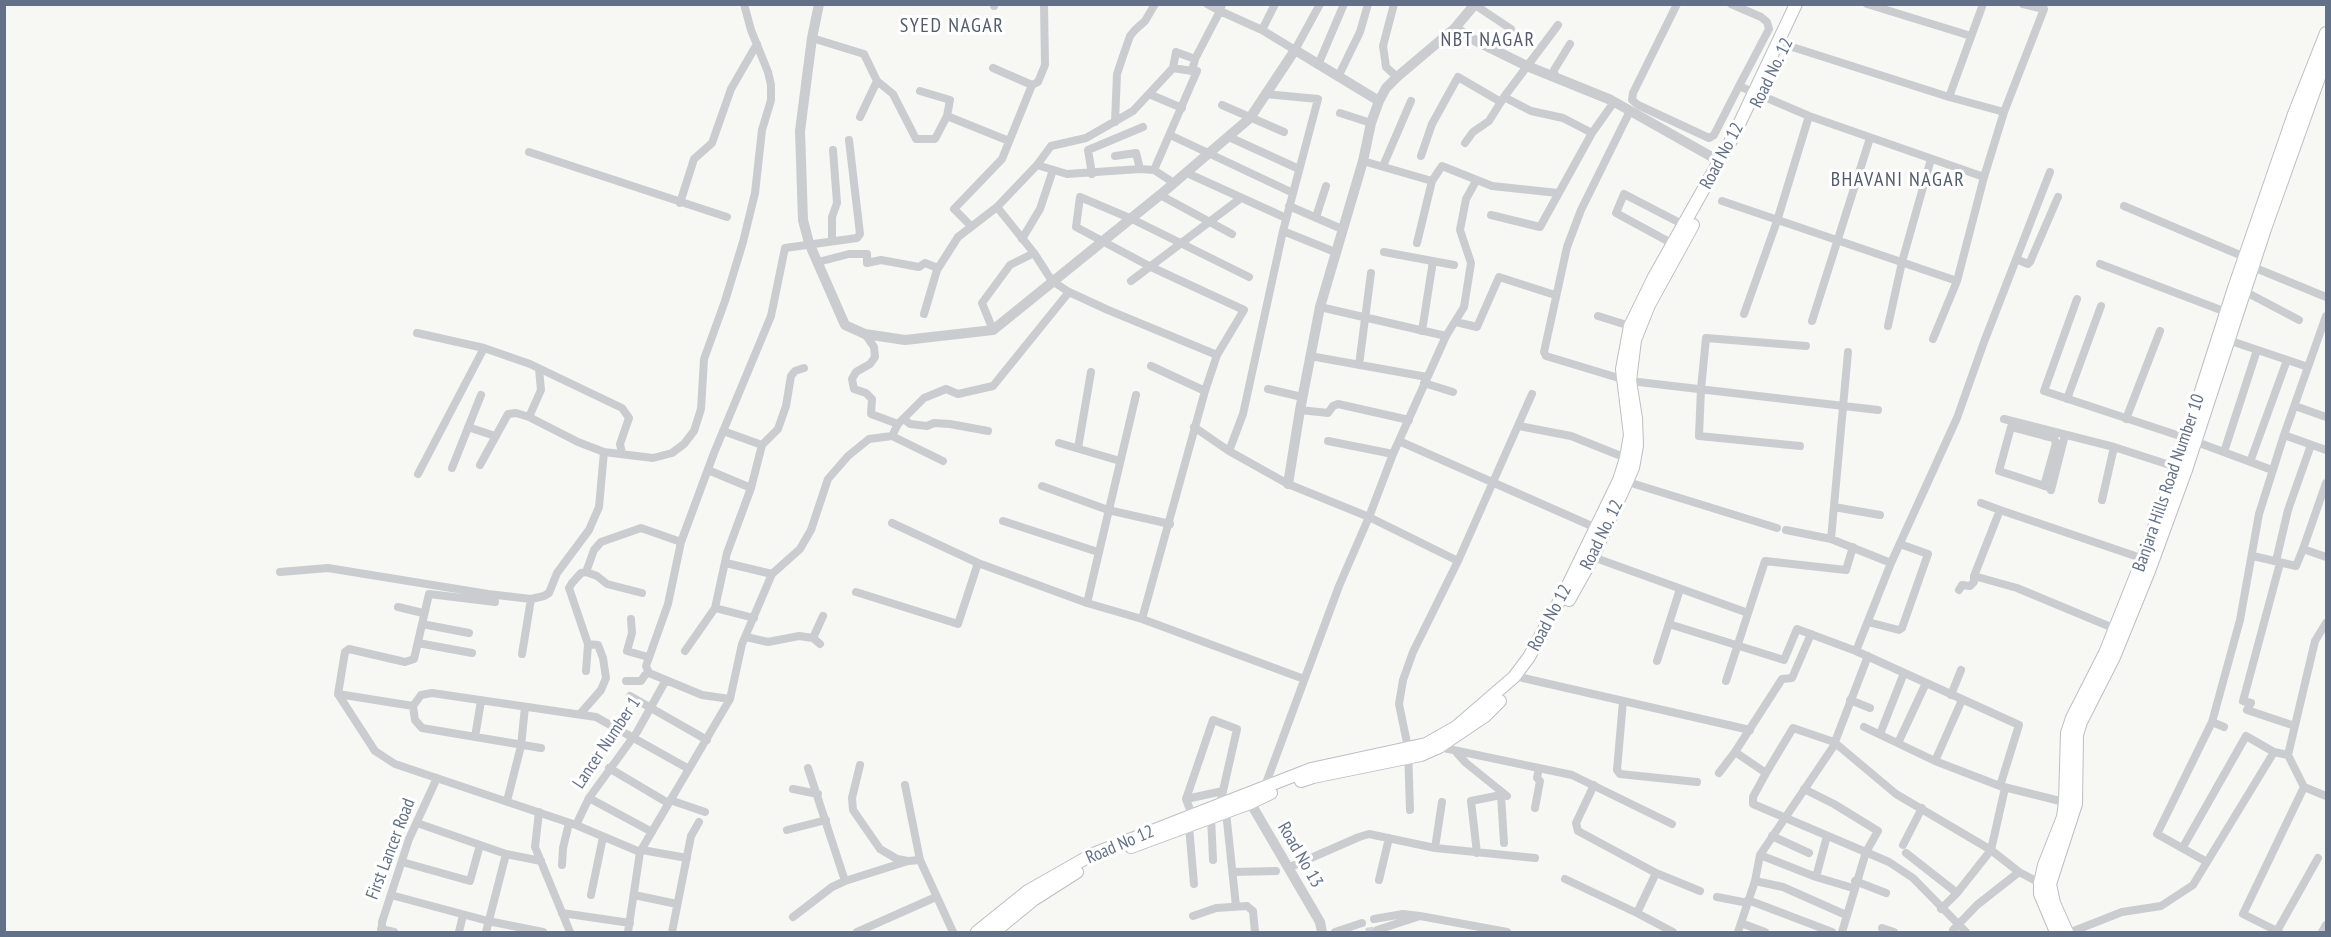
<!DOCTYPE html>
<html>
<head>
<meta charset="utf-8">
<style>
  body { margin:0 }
  #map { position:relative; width:2331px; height:937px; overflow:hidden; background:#f7f7f4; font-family:"PT Sans Narrow",sans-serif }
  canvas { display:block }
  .frame { position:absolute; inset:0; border:6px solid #637188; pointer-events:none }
</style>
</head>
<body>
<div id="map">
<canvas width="2331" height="937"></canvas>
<div class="frame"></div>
</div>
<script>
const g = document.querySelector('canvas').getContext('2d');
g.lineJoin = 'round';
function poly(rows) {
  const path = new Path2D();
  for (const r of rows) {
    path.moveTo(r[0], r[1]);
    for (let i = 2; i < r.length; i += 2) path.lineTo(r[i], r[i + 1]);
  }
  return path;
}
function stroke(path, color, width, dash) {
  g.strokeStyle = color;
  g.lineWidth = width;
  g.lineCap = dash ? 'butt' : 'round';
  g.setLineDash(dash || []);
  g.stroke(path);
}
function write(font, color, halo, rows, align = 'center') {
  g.font = font + ' "PT Sans Narrow",sans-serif';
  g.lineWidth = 6;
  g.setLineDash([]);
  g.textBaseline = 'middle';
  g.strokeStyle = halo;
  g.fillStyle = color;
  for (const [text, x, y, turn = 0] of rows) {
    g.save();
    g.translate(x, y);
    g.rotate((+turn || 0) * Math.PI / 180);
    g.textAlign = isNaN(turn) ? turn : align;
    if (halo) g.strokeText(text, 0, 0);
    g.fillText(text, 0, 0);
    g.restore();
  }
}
const minorTunnel = poly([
  [1366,932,1377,930]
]);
const minor = poly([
  [1207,4,1220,11,1222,4],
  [1394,4,1383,46,1386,67,1397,77],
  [1677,4,1633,93,1632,100,1638,105,1709,138,1714,135,1739,86,1809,116,1984,177],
  [1731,4,1761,17,1767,22,1769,29,1739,86],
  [1867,4,1971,36],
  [1475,5,1511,29],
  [994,6,994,4],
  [1262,30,1275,4],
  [812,38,864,54,877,81,893,94,916,139,935,139,947,116,1009,141],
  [1786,45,1949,97,2004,112],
  [1318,65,1344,4],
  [993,68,1032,85],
  [1173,68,1176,52,1195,59],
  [1338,77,1360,32,1368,4],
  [1555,78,1554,70,1570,44],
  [920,91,950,100,947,116],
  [1149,94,1182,108],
  [1504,97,1531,111,1563,118,1592,133],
  [1949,97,1983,4],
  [1222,105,1284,132],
  [1340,113,1371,123],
  [860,117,877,81],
  [1115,122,1117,74,1122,59,1130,36,1135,30,1145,21,1155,4],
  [1170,135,1293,193],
  [1229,137,1299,169],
  [1465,143,1473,132,1489,121,1504,97,1558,25],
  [529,152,727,217],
  [1115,156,1136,153,1140,169],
  [1421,156,1432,124,1458,77,1501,102],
  [1363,161,1432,181],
  [1037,165,1067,174,1140,169,1154,170,1174,183],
  [1383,166,1411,101],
  [1154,170,1197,71,1192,71,1195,59,1220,11,1262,30,1295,50,1320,4],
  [1187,173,1286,218],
  [1092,174,1088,150,1143,127],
  [1160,195,1232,234],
  [1722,201,1957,281],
  [680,203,694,159,712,143,731,89,757,44],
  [1289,206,1342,229],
  [2124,206,2247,258],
  [997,207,1034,253,1052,281,1069,292,1108,310,1217,355],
  [1491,215,1540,227,1592,133,1614,102],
  [1316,217,1326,186],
  [971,226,954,209,1002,159,1032,85,1038,82,1045,65,1044,4],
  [1283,231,1335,252],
  [1022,239,1040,209,1053,170],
  [832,240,832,217,837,203,833,150],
  [1417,243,1432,181,1442,166,1492,186,1558,193],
  [1673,244,1616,213,1624,194,1684,225],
  [1384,252,1454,265],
  [2016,259,2028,264,2030,262,2058,197],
  [818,262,849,254,867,254,867,263,881,260,919,267,925,263,938,268],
  [2100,264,2226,312],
  [2253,267,2326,297],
  [1131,281,1241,198],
  [2244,291,2299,320],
  [2077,299,2044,391,2186,438,2272,470],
  [1320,307,1446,336],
  [924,314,937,270,958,237,997,207,1037,165,1051,146,1086,138,1133,111,1173,68,1192,71],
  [1744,314,1777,221,1809,116],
  [1598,316,1630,326],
  [1812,321,1870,138],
  [1456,322,1477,327,1499,277,1555,295],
  [1888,326,1902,262,1931,159],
  [993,330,982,303,1010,265,1034,253],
  [1422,331,1433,261],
  [417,333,484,348,530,364,622,408,629,418,620,444,622,453],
  [865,334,874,347,875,357,870,364,856,372,852,379,854,389,866,393,872,399,871,414,898,424],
  [1933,339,1957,281,1984,177,2004,112,2044,9,2023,4],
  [2228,340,2308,367],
  [1310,356,1427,377],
  [1359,365,1371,273],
  [1151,366,1205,391],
  [1622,379,1546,356,1544,352,1567,247,1581,210,1630,111],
  [1630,381,1878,410],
  [1424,383,1453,392],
  [1268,389,1302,397],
  [2067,399,2101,306],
  [2295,406,2326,417],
  [1300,410,1328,413,1333,406,1338,404,1409,420],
  [529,417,541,390,539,369],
  [904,419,910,424,927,426,934,423,950,424,988,431],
  [2004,419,2114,447,2176,467],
  [2126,419,2160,331],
  [1519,426,1571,436,1626,458],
  [468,427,495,436],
  [1194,427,1229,451,1288,484,1369,517,1458,561],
  [2047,430,2045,436,2011,427,1999,471,2051,488],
  [723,431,762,445],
  [2284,435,2326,450],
  [892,436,898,424,924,398,946,389,958,394,993,386,1069,292],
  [1328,441,1393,454],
  [1399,441,1594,527],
  [1059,443,1120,461],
  [1800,446,1699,436,1701,389,1706,338,1806,346],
  [1078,448,1091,372],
  [1229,451,1243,414,1283,231,1318,99,1265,94],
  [2224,452,2257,350],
  [2250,462,2287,360],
  [480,465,508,414,516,413,529,417,578,442,604,452,653,458,672,453,684,444,694,431,701,409,704,359,725,301,743,242,755,193,762,130,771,100,771,85,768,72,751,30,744,4],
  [452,468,481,395],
  [708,470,751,488],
  [418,474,484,348],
  [1628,482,1777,528],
  [1042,486,1108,510,1170,524],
  [2044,486,2056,443,2054,438,2045,436],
  [2051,490,2065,435],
  [2102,500,2114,447],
  [1981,503,2000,510],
  [1834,507,1880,515],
  [1003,521,1098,552],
  [892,523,978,563,1087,603,1142,619,1304,679],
  [1786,530,1831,539,1891,563,1856,651],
  [1831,539,1848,352],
  [2303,549,2326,483],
  [1590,556,1748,613],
  [2253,556,2296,566,2303,549,2326,557],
  [2276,561,2288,510,2311,445],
  [726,563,772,574],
  [1891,563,1957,418,1984,342,2050,172],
  [2280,563,2243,701,2251,703,2247,710,2295,726],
  [280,572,328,568,488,594,531,599,544,596,549,593,557,573,589,530,599,507,604,452],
  [586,572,597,576,607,584,642,593],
  [1959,590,1962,585,1970,586,1974,582,1974,576],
  [856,592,958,624,978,563],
  [495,602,429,594,414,659,405,662,349,649,345,652,338,694,375,751,395,764,576,825,640,852],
  [1087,603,1136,395],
  [398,607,423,613],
  [715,608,754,618],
  [631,619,632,633,627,651,648,657],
  [1142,619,1205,391,1217,355,1244,310,1151,267,1076,227,1080,197,1132,219,1249,277],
  [1868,622,1899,630,1902,628,1928,554,1900,544],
  [2326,623,2315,641,2288,755,2304,787,2326,796],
  [422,624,469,633],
  [1669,624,1784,660,1797,629,1856,651,2019,725,2000,786],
  [2118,630,2017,588,1974,576,2000,510,2147,560],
  [746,637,768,642,799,636,813,638,820,644],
  [813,638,823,616],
  [418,643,472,653],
  [685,651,715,608,727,553,751,488,762,445,778,429,786,406,791,376,795,371,804,368],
  [522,654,531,599],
  [1657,661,1680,589],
  [586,671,588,644,569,588,572,583,581,573,586,572,594,550,601,542,641,528,681,542],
  [1523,678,1750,730],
  [626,681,641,681,645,675,649,673],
  [1726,681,1765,561,1846,570,1853,547],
  [338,694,413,706],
  [1951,695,1961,670],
  [630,696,707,740],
  [730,699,702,695,649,673,646,666,668,604,681,542,714,453,771,316,785,248,857,238,860,234,849,140],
  [1850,700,1870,708],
  [1623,701,1617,770,1620,774,1697,782],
  [580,714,601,690,606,678,603,658,598,645,588,644],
  [2212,722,2224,727],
  [1864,727,1935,761,2000,786,2068,803],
  [1880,734,1904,673],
  [475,737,481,701],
  [1898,743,1926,683],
  [1439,747,1572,775,1672,824],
  [541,748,422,728,415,720,413,706,421,695,432,693,596,717,689,769],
  [1457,753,1466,763,1507,796],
  [1935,761,1962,700],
  [860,765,852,798,853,810,880,849,897,859,908,861,920,860,953,932],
  [609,768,668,803],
  [808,768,845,881],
  [1719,773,1735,752],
  [1766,773,1735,752,1782,679,1792,678,1811,634],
  [905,785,920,860],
  [1594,785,1576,823,1578,831,1656,873,1700,891],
  [1265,786,1339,586,1369,517,1393,454,1446,336,1464,307,1471,263,1460,230,1466,199,1476,181],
  [793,789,818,794],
  [1804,789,1834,804,1878,831,1866,852,1842,932],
  [589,798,652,832],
  [1186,799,1223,791],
  [670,800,705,812],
  [507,801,521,746,525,707],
  [1535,808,1540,781,1537,778,1539,768],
  [1410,810,1408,748,1399,704,1403,680,1413,652,1458,561,1532,394],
  [539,812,535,847,570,932],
  [1226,812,1236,906],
  [1192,815,1186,799,1213,720,1237,729,1220,804],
  [1211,817,1213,860],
  [417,823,506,854,541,861],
  [576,825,589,798,637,732,666,680],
  [1189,826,1194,884],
  [787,830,826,820],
  [1772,836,1809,853],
  [1903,845,1922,808],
  [2183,847,2246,736,2274,752,2288,755],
  [1435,848,1442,802],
  [642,850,687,858],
  [1477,853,1471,801,1501,795,1504,843],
  [1906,853,1957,893],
  [1760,855,1816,877,1853,888],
  [402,862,470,881,480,845],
  [2207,862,2157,834,2212,722,2240,620,2259,514,2284,435,2326,316],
  [562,865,563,848,569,823],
  [1288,868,1359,837,1369,834,1435,848,1535,858],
  [1233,872,1276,871],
  [1816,877,1827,836],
  [1565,879,1637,913,1673,932],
  [1379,880,1389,838],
  [1755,881,1783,887,1846,915],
  [1855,881,1886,893],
  [391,895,488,921,543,932],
  [591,895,603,837],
  [634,895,677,904],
  [1717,897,1748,903],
  [1748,900,1832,932],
  [1941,909,1957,893,1991,850,2005,788],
  [562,913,630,923],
  [1637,913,1656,873],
  [1193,916,1216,908,1247,906,1253,911,1255,932],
  [793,917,832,887,845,881,908,861],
  [1374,919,1403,914,1420,916,1507,932],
  [1741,923,1765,932],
  [1882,928,1894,932],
  [381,929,394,932],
  [1377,930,1417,917],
  [1953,930,1977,905,2019,872],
  [2277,931,2318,858],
  [382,932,382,922,409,839,437,778],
  [459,932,463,915],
  [486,932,506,854],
  [628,932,640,852,730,699,742,644,772,574,800,549,811,530,828,479,848,456,869,439,892,436,943,461],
  [672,932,691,836,699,822],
  [857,932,936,897],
  [1335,932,1362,923],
  [1738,932,1755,881,1760,855,1833,747,1868,656],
  [1966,932,1913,878,1889,862,1753,804,1753,797,1766,773,1793,728,1834,742,1896,794,1991,850,2019,872,2040,883],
  [2071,932,2122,912,2161,906,2193,885,2274,752],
  [2279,932,2243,914,2304,787],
  [2322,932,2326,925]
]);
const tertiary = poly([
  [819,4,812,38,800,131,803,220,809,243,845,325,865,334,905,340,993,330,1160,195,1250,118,1295,50,1379,101],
  [1455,28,1476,41,1527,66,1611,100,1719,161],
  [1288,484,1300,410,1320,307,1363,161,1371,123,1379,101,1386,88,1397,77,1455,28,1475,4],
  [1247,797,1320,922,1322,932]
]);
const secondary = poly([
  [1569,600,1593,557,1633,468,1637,446,1636,418,1630,381,1635,340,1649,305,1693,225],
  [1301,781,1313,777,1421,755,1439,747,1485,716,1500,701],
  [1131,847,1250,803,1271,793],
  [977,932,1028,891,1093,854,1311,769,1426,744,1456,727,1514,677,1529,657,1568,585,1619,480,1626,458,1630,435,1622,369,1630,326,1654,277,1733,137,1796,4],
  [994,932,1033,900,1077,872],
  [2056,932,2040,894,2040,883,2044,865,2063,817,2065,802,2067,733,2072,718,2105,653,2143,558,2186,438,2234,288,2294,114,2326,33],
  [2067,932,2054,903,2050,884,2076,804,2077,735,2081,722,2114,657,2149,571,2186,470,2265,229,2326,58]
]);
const streetNames = [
  ["Road No. 12",1772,73,-64],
  ["Road No 12",1722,156,-62],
  ["Banjara Hills Road Number 10",2169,483,-71],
  ["Road No. 12",1602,535,-64],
  ["Road No 12",1550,618,-62],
  ["Lancer Number 1",607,743,-56],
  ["Road No 12",1120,845,-23],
  ["First Lancer Road",391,849,-69],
  ["Road No 13",1300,855,60]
];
const neighbourhoodNames = [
  ["SYED NAGAR",952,26],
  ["NBT NAGAR",1488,40],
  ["BHAVANI NAGAR",1898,180]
];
stroke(minorTunnel, '#d2d6d9', 8, [8, 4]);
stroke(secondary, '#bbbfc5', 14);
stroke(minor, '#caccd0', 8);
stroke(tertiary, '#caccd0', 10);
stroke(secondary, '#fff', 12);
write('18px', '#637188', '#fff', streetNames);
g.letterSpacing = '1.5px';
write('20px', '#525c6c', '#fff', neighbourhoodNames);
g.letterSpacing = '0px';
</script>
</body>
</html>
